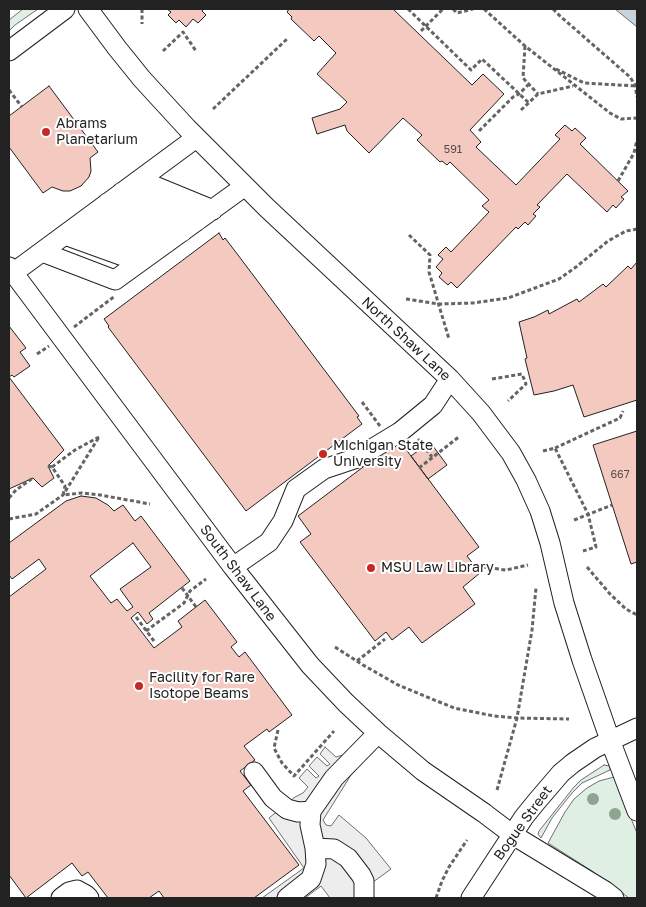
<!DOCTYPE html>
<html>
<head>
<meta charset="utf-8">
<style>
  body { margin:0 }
  #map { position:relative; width:646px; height:907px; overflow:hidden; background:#fff; font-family:"Golos Text",sans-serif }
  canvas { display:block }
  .frame { position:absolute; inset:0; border:10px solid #222; pointer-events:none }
</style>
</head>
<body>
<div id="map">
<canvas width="646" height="907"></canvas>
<div class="frame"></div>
</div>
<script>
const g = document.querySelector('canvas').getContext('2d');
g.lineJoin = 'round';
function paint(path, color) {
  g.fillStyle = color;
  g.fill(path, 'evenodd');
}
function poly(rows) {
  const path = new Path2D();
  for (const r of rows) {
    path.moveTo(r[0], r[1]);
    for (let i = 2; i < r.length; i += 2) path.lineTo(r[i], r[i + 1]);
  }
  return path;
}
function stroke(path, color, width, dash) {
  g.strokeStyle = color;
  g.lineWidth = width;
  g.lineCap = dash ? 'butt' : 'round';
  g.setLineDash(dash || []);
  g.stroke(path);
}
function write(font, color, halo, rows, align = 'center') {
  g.font = font + ' "Golos Text",sans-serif';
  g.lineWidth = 4;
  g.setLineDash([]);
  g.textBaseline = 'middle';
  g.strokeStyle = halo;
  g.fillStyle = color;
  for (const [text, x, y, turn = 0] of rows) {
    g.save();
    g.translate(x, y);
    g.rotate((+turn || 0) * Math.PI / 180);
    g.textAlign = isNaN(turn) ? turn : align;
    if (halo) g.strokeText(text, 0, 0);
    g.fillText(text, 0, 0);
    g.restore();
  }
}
const green = poly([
  [23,9,38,9,15,25,9,31,9,20,23,9],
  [604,765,609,766,610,767,610,770,582,783,572,793,552,818,541,838,538,834,539,831,574,787,581,780,604,765],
  [614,777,637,833,637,898,629,898,592,871,548,843,565,812,574,799,587,788,599,781,614,777]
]);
const parking = poly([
  [325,747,336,757,343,755,357,769,351,775,323,820,326,825,331,826,339,815,366,838,391,869,369,885,370,891,375,898,330,898,321,886,305,898,262,898,304,868,269,818,295,797,303,793,308,787,299,778,307,769,316,778,319,776,309,766,317,757,327,766,330,764,320,754,325,747]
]);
const water = poly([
  [615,9,637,9,637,27,615,9]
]);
const building = poly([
  [167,9,204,9,202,11,206,15,198,23,193,19,186,27,179,20,176,23,168,15,171,12,167,9],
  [289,9,393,9,472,85,483,74,504,94,470,130,481,142,476,147,516,185,560,139,555,135,565,125,572,131,575,128,586,138,580,144,628,191,621,197,624,199,616,208,613,205,607,212,567,174,537,205,540,207,533,214,536,216,528,225,525,222,518,229,516,227,457,288,451,282,448,285,439,277,442,273,436,267,443,259,438,255,446,247,451,252,489,212,482,206,489,200,450,162,447,165,442,161,440,162,417,140,422,135,403,118,369,153,347,131,345,125,317,134,312,118,340,109,347,102,317,74,336,53,319,36,314,41,291,19,292,17,287,12,289,9],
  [49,86,98,152,90,158,91,171,89,177,81,186,70,191,63,191,52,187,43,193,9,147,9,116,49,86],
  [219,233,223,240,225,238,238,255,359,416,357,417,362,424,246,511,108,327,109,326,104,319,219,233],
  [637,262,637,400,584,417,573,385,554,391,534,395,525,359,527,358,519,322,534,317,548,310,549,314,577,299,579,302,603,284,606,287,628,266,631,269,637,262],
  [9,326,26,348,20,352,30,366,14,377,12,375,9,377,64,450,48,466,54,478,42,487,33,478,9,489,9,326],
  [637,431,637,562,631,564,593,445,637,431],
  [399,440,479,547,467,556,480,573,463,587,475,604,422,643,409,627,392,640,386,632,375,641,300,542,311,534,298,516,399,440],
  [430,442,447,465,428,479,411,456,430,442],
  [81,496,96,498,108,505,114,511,123,505,135,521,141,516,190,581,149,613,153,619,147,624,138,612,131,618,154,648,182,627,178,621,205,600,237,642,231,647,239,657,245,652,292,715,269,732,267,729,244,746,255,760,240,771,251,785,243,791,299,865,254,898,164,898,159,891,149,898,108,898,88,872,82,876,72,863,26,898,9,875,9,597,46,569,39,559,12,579,9,575,9,543,66,501,81,496],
  [133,543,151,567,120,589,133,607,127,611,117,599,111,603,90,576,133,543]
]);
const path = poly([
  [142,9,142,24],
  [408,9,471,70,482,59,529,103],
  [453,9,457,13,473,9],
  [484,9,525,46,610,113,621,119,637,118],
  [553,9,560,16,630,77,635,85,637,97],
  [421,31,443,9],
  [525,46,523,78,538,94],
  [163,51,183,32,196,51],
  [556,69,584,83,637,86],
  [9,90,22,107],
  [213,109,287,39],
  [521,110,538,94,573,86],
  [479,131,513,97,519,94,529,84],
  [618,181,634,153,637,140],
  [409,235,430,255,429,272,449,339],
  [406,299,439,304,473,303,508,298,559,279,576,267,608,241,626,231,637,229],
  [74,327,115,296],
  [37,354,49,346],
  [492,379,522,374,526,384,508,401],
  [362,402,380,426],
  [418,439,432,457],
  [555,448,620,418,623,411],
  [543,451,555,448,588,514,596,547,583,551],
  [48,466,52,467,65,486,63,495,82,493,100,495,150,504],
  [52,467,75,450,99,437],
  [419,468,460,436],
  [9,498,16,490,33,478],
  [9,519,36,514,63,495,99,437],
  [574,520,612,505],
  [482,567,506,570,528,565],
  [587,567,610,594,626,609,637,615],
  [136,617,154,641],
  [146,631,184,603,190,591,206,579],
  [335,647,363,665,398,685,454,708,494,716,517,718,569,719],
  [357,661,385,639],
  [278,730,274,748,282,763,294,776,334,731],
  [497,790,517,718,532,630,536,588],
  [436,898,442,881,449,867,467,840]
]);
const minor = poly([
  [88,9,117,48,142,79,187,128,267,208,450,379,481,413,511,453,526,480,540,511,550,543,564,603,582,660,610,740,637,811],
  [9,51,65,9],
  [140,180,213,210],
  [122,192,197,221],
  [107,203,182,232],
  [93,214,168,242],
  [80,224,154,252],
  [65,235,140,262],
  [42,252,115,280,245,186],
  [9,267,233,567,310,665,346,703,378,733,423,771,484,813,513,835,605,891,614,898],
  [13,273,196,138],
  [233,567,269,542,283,521,296,489,324,469,357,458,400,432,433,405,450,379],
  [254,772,273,798,287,809,298,812,311,811],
  [315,848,334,849,348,858,361,875,364,881,364,898],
  [61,898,69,892,77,890,86,895,89,898],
  [287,898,311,879,316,864,315,848,310,825,311,811,334,778,378,733],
  [471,898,524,817,537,801,561,773,573,763,595,748,637,728]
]);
const pathBridge = poly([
  [182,588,196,607]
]);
const trees = [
  [593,799],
  [615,814]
];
const markers = [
  [46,132,5,"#c62828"],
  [323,454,5,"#c62828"],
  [371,568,5,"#c62828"],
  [139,686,5,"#c62828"]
];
const numberNames = [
  ["591",453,150],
  ["667",620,475]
];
const poiNames = [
  ["Abrams",56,124],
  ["Planetarium",56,140],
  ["Michigan State",333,446],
  ["University",333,462],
  ["MSU Law Library",381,568],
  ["Facility for Rare",149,678],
  ["Isotope Beams",149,694]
];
const streetNames = [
  ["North Shaw Lane",406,339,43],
  ["South Shaw Lane",238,573,53],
  ["Bogue Street",523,823,-54]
];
paint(green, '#e0efe3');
stroke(green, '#6f6f6f', 1);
paint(parking, '#ededed');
stroke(parking, '#6f6f6f', 1);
paint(water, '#c7d3dd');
stroke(water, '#6f6f6f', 1);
paint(building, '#f3c9c0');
stroke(building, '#222', 1);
stroke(minor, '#222', 21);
stroke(path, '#646464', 3, [4, 2.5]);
stroke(minor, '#fff', 19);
stroke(pathBridge, '#646464', 3, [4, 2.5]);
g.fillStyle = '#8da692';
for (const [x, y] of trees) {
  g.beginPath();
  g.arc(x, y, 6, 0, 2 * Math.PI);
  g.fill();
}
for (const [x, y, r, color] of markers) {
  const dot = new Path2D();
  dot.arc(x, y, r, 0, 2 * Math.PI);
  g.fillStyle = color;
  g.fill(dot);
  stroke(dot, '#fff', 2);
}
write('11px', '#564c4a', null, numberNames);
write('14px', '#222', '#fff', poiNames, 'left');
write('14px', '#222', '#fff', streetNames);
</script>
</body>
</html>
